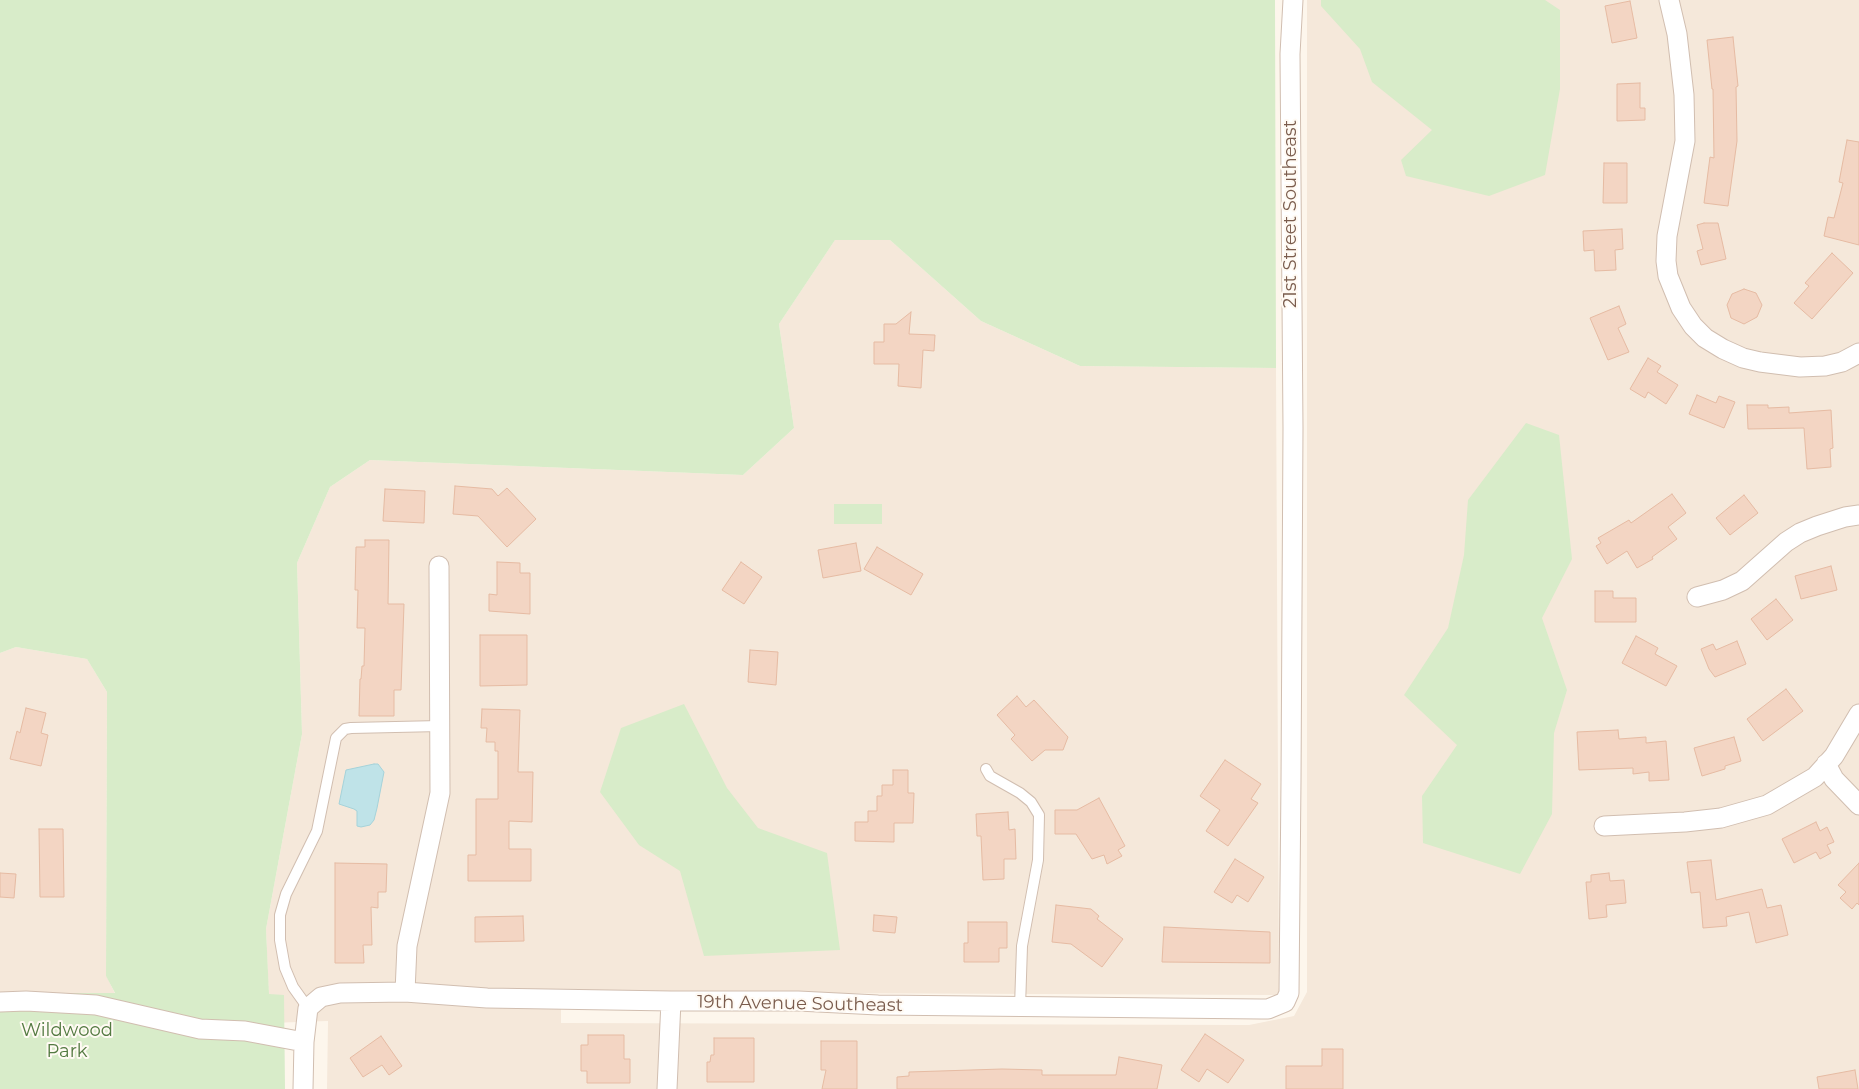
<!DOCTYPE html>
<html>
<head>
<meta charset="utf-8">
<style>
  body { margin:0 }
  canvas { display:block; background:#fdf6ec }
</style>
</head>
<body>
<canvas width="1859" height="1089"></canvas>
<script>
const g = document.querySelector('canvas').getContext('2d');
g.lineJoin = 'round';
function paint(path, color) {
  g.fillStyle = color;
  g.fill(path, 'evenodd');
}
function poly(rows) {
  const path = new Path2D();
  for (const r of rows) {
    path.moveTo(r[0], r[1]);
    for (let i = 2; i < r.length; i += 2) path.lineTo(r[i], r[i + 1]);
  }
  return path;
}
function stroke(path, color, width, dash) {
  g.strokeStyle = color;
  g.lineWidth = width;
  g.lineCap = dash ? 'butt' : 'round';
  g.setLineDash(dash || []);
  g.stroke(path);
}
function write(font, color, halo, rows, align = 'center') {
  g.font = font + ' Montserrat,sans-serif';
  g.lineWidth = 4;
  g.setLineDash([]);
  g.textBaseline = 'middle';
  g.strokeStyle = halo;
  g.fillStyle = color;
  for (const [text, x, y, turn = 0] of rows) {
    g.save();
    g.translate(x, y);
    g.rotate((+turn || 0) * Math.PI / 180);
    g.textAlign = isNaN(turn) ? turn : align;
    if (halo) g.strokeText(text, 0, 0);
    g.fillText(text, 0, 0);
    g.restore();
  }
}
const residential = poly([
  [1307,0,1859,0,1859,1089,327,1089,328,1021,270,1023,266,929,302,734,297,563,330,487,370,460,743,475,794,428,779,324,835,240,890,240,981,321,1080,366,1276,368,1279,995,561,992,561,1023,1249,1025,1294,1016,1307,992],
  [16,647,87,659,107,692,106,975,118,1000,0,1000,0,653]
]);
const green = poly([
  [0,0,1275,0,1276,368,1080,366,981,321,890,240,835,240,779,324,794,428,743,475,370,460,330,487,297,563,302,734,266,929,269,994,284,995,285,1089,0,1089,0,993,115,993,106,976,107,692,87,659,16,647,0,653],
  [1321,0,1545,0,1560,10,1560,89,1545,175,1489,196,1406,176,1401,160,1432,130,1372,82,1360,49,1321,6],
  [1526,423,1559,435,1572,559,1542,618,1567,690,1554,733,1552,814,1520,874,1423,843,1422,796,1457,745,1404,695,1448,628,1464,555,1468,500],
  [834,504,882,504,882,524,834,524],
  [684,704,727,788,758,828,827,853,840,950,704,956,680,871,639,845,600,792,621,728]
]);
const water = poly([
  [374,764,378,764,384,772,377,808,374,820,370,825,361,827,357,826,357,811,354,809,339,804,346,770,374,764]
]);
const building = poly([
  [1630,1,1637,38,1612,43,1605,6,1630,1],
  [1733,37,1738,86,1736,87,1737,141,1728,206,1704,203,1710,157,1714,158,1713,89,1712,89,1707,40,1733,37],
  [1640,83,1640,108,1645,108,1645,120,1617,121,1617,84,1640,83],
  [1847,140,1859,142,1859,245,1824,236,1828,217,1834,218,1843,183,1839,182,1847,140],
  [1604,163,1627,163,1627,203,1603,203,1604,163],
  [1704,223,1718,223,1726,259,1701,265,1697,251,1703,249,1697,225,1704,223],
  [1622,229,1623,249,1615,250,1616,270,1595,271,1594,250,1584,251,1583,231,1622,229],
  [1832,253,1853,273,1812,319,1794,303,1809,286,1805,283,1832,253],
  [1744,289,1756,293,1762,305,1757,317,1744,324,1731,318,1727,305,1732,294,1744,289],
  [1619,306,1626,324,1618,328,1629,352,1608,360,1590,318,1619,306],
  [911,312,909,334,935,335,934,351,923,350,921,388,898,386,899,364,874,364,874,342,884,342,884,324,896,324,911,312],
  [1648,358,1661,366,1657,372,1678,385,1666,404,1648,392,1645,398,1630,389,1648,358],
  [1697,395,1716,403,1719,396,1735,402,1724,428,1689,414,1697,395],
  [1747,405,1768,405,1768,408,1789,407,1789,413,1831,410,1833,448,1830,449,1831,467,1807,469,1804,428,1748,429,1747,405],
  [455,486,492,489,498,496,507,488,536,519,507,547,478,516,453,514,455,486],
  [385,489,425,491,424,523,383,521,385,489],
  [1672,494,1686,513,1668,527,1677,539,1652,557,1653,559,1637,568,1627,551,1607,564,1596,546,1601,543,1598,538,1629,520,1631,523,1672,494],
  [1744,495,1758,513,1730,535,1716,518,1744,495],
  [365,540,389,540,388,604,404,604,401,690,394,690,394,716,359,716,360,679,361,679,362,666,364,666,365,628,357,628,358,590,355,590,356,547,365,547,365,540],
  [856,543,861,571,823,578,818,550,856,543],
  [877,547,923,574,911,595,864,569,877,547],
  [497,562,520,563,520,573,530,573,530,614,489,611,489,594,497,595,497,562],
  [741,562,762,577,744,604,722,590,741,562],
  [1831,566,1837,590,1801,599,1795,576,1831,566],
  [1595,591,1613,591,1613,598,1636,598,1636,622,1595,622,1595,591],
  [1776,599,1793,620,1767,640,1751,619,1776,599],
  [480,635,527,635,527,685,480,686,480,635],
  [1636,636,1658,648,1655,654,1677,666,1666,686,1622,663,1636,636],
  [1737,641,1746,664,1715,677,1709,669,1701,649,1713,644,1716,650,1737,641],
  [750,650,778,652,776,685,748,682,750,650],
  [1786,689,1803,711,1763,741,1747,719,1786,689],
  [1017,696,1026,707,1034,700,1068,737,1063,750,1045,750,1032,761,1011,739,1015,735,997,715,1017,696],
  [26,708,46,713,41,733,48,735,41,766,10,759,17,731,20,733,26,708],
  [482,709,520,710,518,772,533,772,532,822,509,821,509,849,531,849,531,881,468,881,468,855,476,855,476,799,498,799,498,751,495,751,495,742,486,742,487,728,481,728,482,709],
  [1618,730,1619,739,1646,737,1646,743,1666,741,1669,780,1649,781,1649,772,1633,774,1633,768,1579,770,1577,732,1618,730],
  [1734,737,1741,761,1725,766,1725,769,1702,776,1694,748,1734,737],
  [1225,760,1261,784,1251,799,1258,803,1228,846,1206,831,1220,810,1200,796,1225,760],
  [893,770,908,770,908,793,914,793,913,823,894,823,894,842,855,841,855,822,868,822,868,811,877,811,877,796,882,796,882,785,893,785,893,770],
  [1099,798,1125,846,1118,850,1122,856,1107,864,1104,855,1092,859,1076,834,1055,834,1055,810,1077,810,1099,798],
  [1008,812,1009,830,1015,829,1016,859,1004,859,1004,879,983,880,981,836,977,836,976,814,1008,812],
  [1816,822,1820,831,1827,827,1834,842,1827,845,1831,853,1820,859,1816,852,1794,863,1782,839,1816,822],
  [39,829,63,829,64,897,40,897,39,829],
  [1235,859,1264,877,1248,902,1237,895,1232,903,1214,892,1235,859],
  [1711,860,1716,900,1762,889,1767,908,1781,905,1788,935,1756,943,1749,912,1726,917,1727,926,1703,928,1700,892,1691,893,1687,862,1711,860],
  [335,863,387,864,386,892,378,892,378,908,371,907,372,945,363,945,364,963,335,963,335,863],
  [1859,863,1859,905,1857,903,1852,909,1840,898,1846,892,1838,885,1859,863],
  [0,873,16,874,14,898,0,897,0,873],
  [1609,873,1610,881,1624,880,1626,903,1606,905,1607,917,1589,919,1586,882,1591,882,1591,875,1609,873],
  [1056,905,1091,909,1099,916,1097,919,1123,939,1102,967,1071,944,1052,942,1056,905],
  [874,915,897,917,895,933,873,931,874,915],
  [523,916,524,941,475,942,475,917,523,916],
  [968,922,1007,922,1007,948,999,948,999,962,964,962,964,943,968,943,968,922],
  [1164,927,1270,932,1270,963,1162,962,1164,927],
  [1205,1034,1244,1060,1228,1083,1207,1069,1199,1082,1181,1070,1205,1034],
  [588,1035,624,1035,624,1059,630,1059,630,1083,587,1083,587,1071,581,1071,581,1045,588,1045,588,1035],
  [381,1036,402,1066,389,1075,382,1065,363,1077,350,1058,381,1036],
  [714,1038,754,1038,754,1082,707,1082,707,1062,710,1062,711,1055,714,1055,714,1038],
  [821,1041,857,1041,857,1089,822,1089,826,1070,821,1070,821,1041],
  [1322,1049,1343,1049,1343,1089,1286,1089,1286,1066,1322,1066,1322,1049],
  [1119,1057,1162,1065,1157,1089,897,1089,897,1077,909,1076,909,1072,1002,1069,1042,1070,1042,1075,1116,1075,1119,1057],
  [1855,1070,1858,1089,1819,1089,1817,1077,1855,1070]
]);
const lane = poly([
  [986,769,990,776,1020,793,1031,802,1039,815,1038,860,1022,946,1020,1007],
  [308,1008,293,987,285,968,280,940,280,915,286,894,317,831,336,738,345,729,351,728,440,726]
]);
const street = poly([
  [1669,0,1677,34,1684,95,1685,141,1667,236,1666,261,1668,276,1681,308,1693,326,1705,338,1723,349,1743,358,1760,362,1800,367,1825,366,1842,362,1859,353],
  [1697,597,1723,590,1742,581,1786,542,1800,533,1817,526,1845,517,1859,515],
  [1826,764,1834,779,1859,805],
  [1604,826,1685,822,1721,818,1767,805,1815,777,1834,756,1859,714],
  [405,992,407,946,440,793,439,566],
  [0,1002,26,1001,96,1005,200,1029,245,1031,304,1042],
  [303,1089,304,1042,308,1008,321,997,340,993,405,992,487,998,671,1001,798,1001,878,1005,1261,1009,1268,1009,1285,1002,1289,993,1291,781,1293,428,1290,54,1293,0],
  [667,1089,671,1001]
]);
const streetNames = [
  ["21st Street Southeast",1291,214,-90],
  ["19th Avenue Southeast",800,1004,1]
];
const parkNames = [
  ["Wildwood",67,1031],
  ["Park",67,1052]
];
paint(residential, '#f5e8da');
paint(green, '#d8ecc9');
paint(water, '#bfe3e8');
stroke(water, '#a5d3da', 1);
paint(building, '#f3d5c3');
stroke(building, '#e6bba3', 1);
stroke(lane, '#d1beb0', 12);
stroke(street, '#d1beb0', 21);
stroke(lane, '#fff', 10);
stroke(street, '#fff', 19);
write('18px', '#7a5c4d', '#fffaf3', streetNames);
write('18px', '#537a41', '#fffaf3', parkNames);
</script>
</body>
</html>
